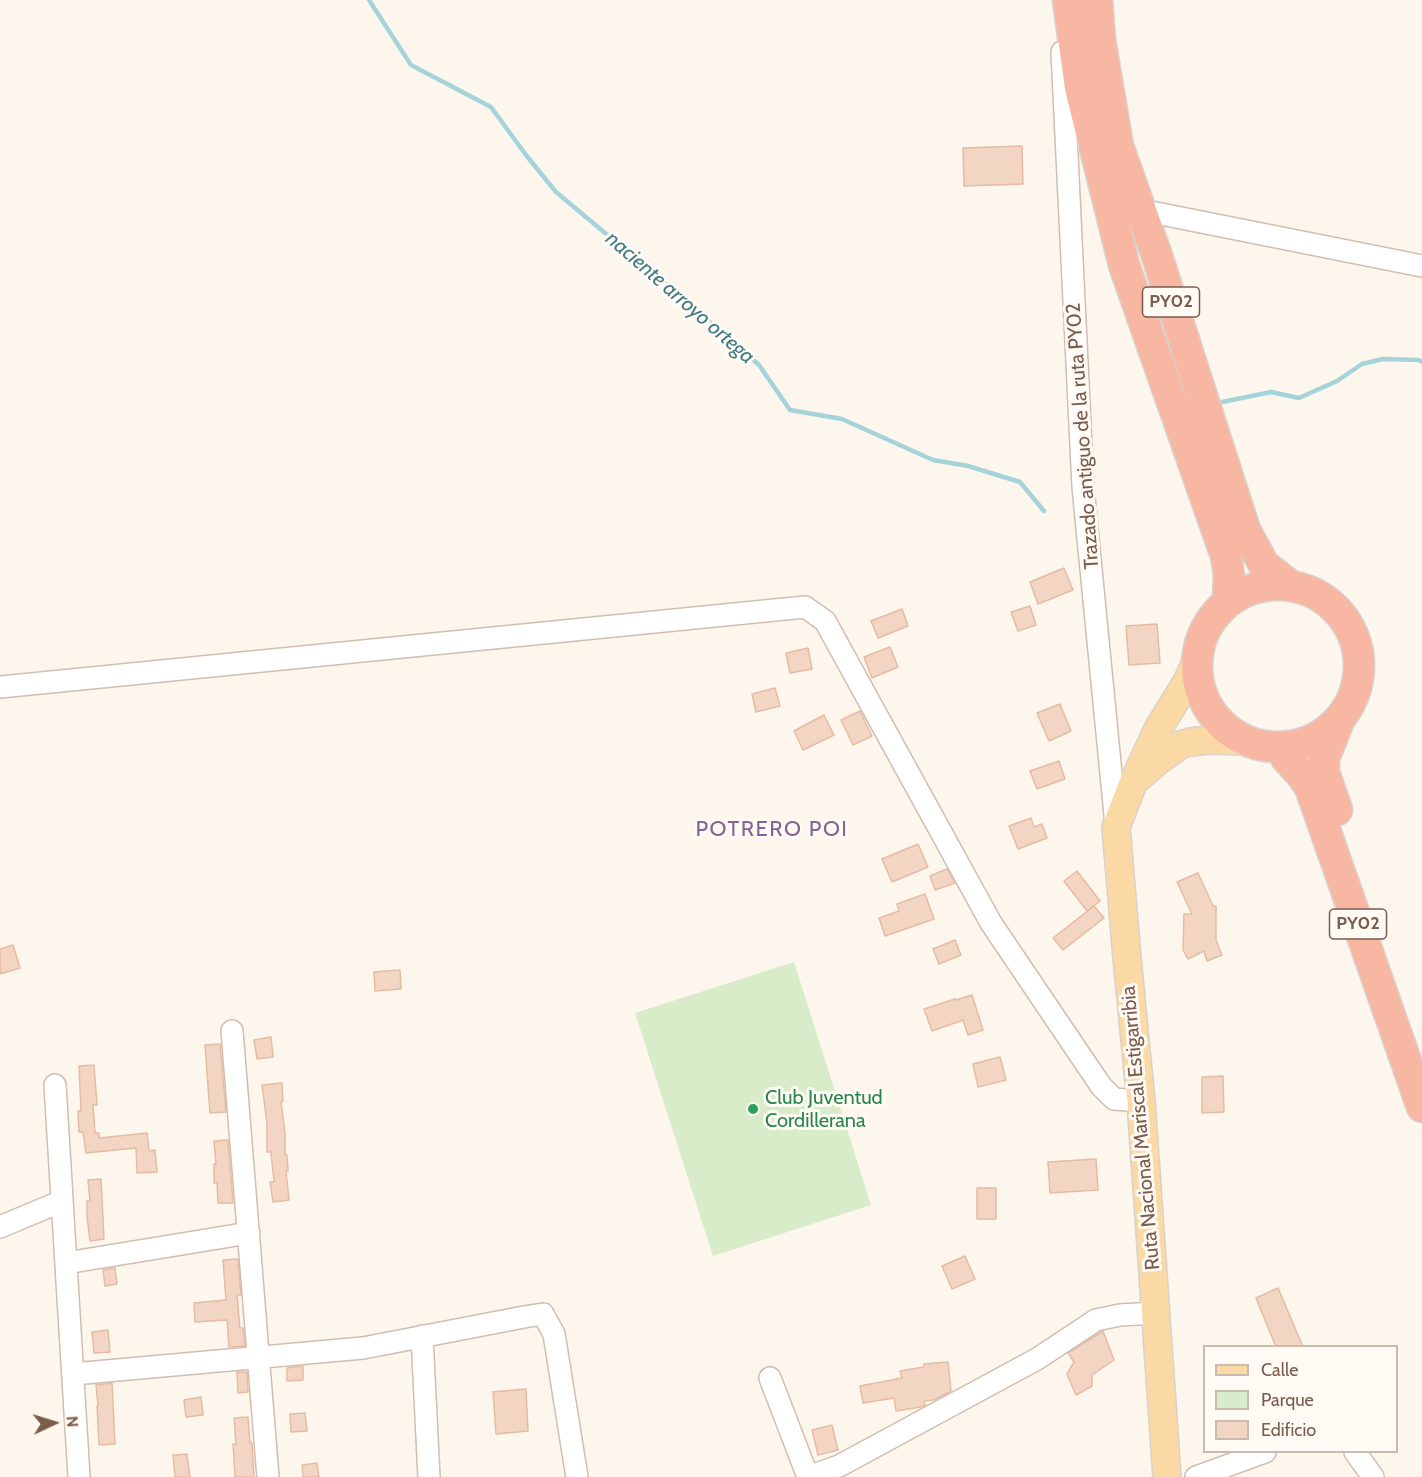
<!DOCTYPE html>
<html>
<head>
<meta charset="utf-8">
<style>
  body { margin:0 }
  #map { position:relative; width:1422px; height:1477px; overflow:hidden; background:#fdf6ec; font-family:Cabin,sans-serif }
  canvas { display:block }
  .legend { position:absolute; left:1203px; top:1345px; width:195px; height:108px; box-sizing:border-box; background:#fffaf3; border:2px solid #cabbb1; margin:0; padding:8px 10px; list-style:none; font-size:18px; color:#7a5c4d }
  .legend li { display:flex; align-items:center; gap:12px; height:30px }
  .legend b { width:30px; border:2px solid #cabbb1 }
  .north { position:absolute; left:24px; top:1393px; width:60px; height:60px; -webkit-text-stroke:4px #fffaf3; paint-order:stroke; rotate:86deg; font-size:16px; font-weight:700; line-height:24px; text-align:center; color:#7a5c4d }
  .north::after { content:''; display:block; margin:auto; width:21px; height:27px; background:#7a5c4d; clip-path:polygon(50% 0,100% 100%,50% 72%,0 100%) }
</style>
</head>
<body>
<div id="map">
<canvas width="1422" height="1477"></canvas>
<ul class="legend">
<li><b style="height:8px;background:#fbd9a5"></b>Calle</li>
<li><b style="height:16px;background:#d8ecc9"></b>Parque</li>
<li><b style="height:16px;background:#f3d5c3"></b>Edificio</li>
</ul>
<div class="north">N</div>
</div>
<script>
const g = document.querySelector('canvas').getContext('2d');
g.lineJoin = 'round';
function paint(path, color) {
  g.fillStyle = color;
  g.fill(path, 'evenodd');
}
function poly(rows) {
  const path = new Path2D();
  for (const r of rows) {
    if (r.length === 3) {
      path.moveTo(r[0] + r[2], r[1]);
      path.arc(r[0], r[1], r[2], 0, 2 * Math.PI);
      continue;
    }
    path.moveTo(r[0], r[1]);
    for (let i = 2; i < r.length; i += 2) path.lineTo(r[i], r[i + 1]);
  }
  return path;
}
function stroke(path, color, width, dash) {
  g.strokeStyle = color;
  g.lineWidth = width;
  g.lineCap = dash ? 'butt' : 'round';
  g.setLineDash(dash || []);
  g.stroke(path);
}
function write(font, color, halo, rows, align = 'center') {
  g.font = font + ' Cabin,sans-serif';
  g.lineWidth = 6;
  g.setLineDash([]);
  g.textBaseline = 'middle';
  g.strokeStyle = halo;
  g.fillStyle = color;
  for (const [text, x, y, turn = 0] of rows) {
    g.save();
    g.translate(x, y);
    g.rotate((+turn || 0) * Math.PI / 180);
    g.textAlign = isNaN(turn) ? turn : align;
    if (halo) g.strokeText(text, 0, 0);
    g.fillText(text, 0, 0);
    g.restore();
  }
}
const green = poly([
  [794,962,871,1205,713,1256,635,1013]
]);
const stream = poly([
  [369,0,411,65,491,107,526,155,556,192,678,294,759,365,790,410,842,419,933,460,968,466,1020,482,1044,511],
  [1217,403,1271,392,1299,398,1337,381,1362,364,1383,359,1419,360,1422,362]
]);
const building = poly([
  [1022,146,1023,184,964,186,963,148,1022,146],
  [1064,568,1073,590,1038,604,1030,582,1064,568],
  [1030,606,1036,625,1018,631,1011,612,1030,606],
  [902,609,908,626,878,638,871,621,902,609],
  [1157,624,1160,663,1129,665,1126,626,1157,624],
  [890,647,898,667,872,678,864,657,890,647],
  [808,648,812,669,790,673,786,653,808,648],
  [775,688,780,706,756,712,752,694,775,688],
  [1060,704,1071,731,1049,741,1037,713,1060,704],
  [860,711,872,736,853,745,841,720,860,711],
  [824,715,834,735,803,750,794,731,824,715],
  [1059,761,1065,779,1037,789,1030,771,1059,761],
  [1031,818,1034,827,1042,824,1047,838,1018,849,1009,826,1031,818],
  [918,844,928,867,892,882,882,859,918,844],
  [947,869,955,883,935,890,930,876,947,869],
  [1077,871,1100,901,1087,911,1064,881,1077,871],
  [1198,873,1213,906,1216,906,1216,940,1222,955,1207,961,1204,951,1188,959,1183,950,1184,914,1192,914,1177,882,1198,873],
  [925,894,934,919,885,936,879,918,899,911,897,904,925,894],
  [1094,906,1104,918,1063,950,1053,938,1094,906],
  [955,940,961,955,939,964,933,949,955,940],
  [13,945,20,968,0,974,0,949,13,945],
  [400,970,401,989,375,991,374,972,400,970],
  [972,995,983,1030,968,1035,963,1020,932,1031,924,1009,955,999,956,1000,972,995],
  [271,1037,273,1057,257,1059,254,1040,271,1037],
  [220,1044,226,1112,210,1113,205,1045,220,1044],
  [1000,1057,1006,1080,978,1087,973,1064,1000,1057],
  [94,1065,97,1105,93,1105,95,1133,99,1133,99,1138,147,1133,149,1151,155,1150,157,1172,137,1173,136,1148,86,1153,83,1132,79,1132,78,1111,81,1111,79,1066,94,1065],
  [1223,1076,1224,1112,1202,1113,1202,1077,1223,1076],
  [282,1083,283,1101,281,1102,285,1133,285,1155,287,1155,288,1171,286,1171,289,1200,273,1202,270,1182,274,1182,271,1152,267,1152,267,1124,262,1085,282,1083],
  [228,1140,233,1203,218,1203,217,1183,214,1183,214,1164,216,1164,214,1141,228,1140],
  [1096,1159,1098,1190,1050,1193,1048,1162,1096,1159],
  [101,1179,104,1239,90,1241,87,1216,87,1201,90,1201,88,1180,101,1179],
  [977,1188,996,1188,996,1219,977,1219,977,1188],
  [965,1256,975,1279,952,1289,942,1266,965,1256],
  [238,1259,241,1295,237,1295,240,1328,243,1328,245,1346,229,1347,227,1320,195,1322,194,1303,226,1300,223,1260,238,1259],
  [115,1268,117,1284,105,1286,103,1270,115,1268],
  [1278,1288,1303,1347,1276,1347,1256,1298,1278,1288],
  [108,1330,110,1352,94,1353,92,1332,108,1330],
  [1103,1331,1114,1360,1092,1375,1092,1386,1076,1395,1067,1374,1074,1362,1068,1353,1103,1331],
  [948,1362,951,1391,934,1400,924,1401,925,1405,921,1407,896,1411,894,1398,863,1403,860,1386,902,1378,900,1371,924,1367,924,1364,948,1362],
  [303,1366,303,1380,287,1381,287,1368,303,1366],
  [237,1372,247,1372,248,1392,238,1393,237,1372],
  [112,1383,115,1444,99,1445,97,1406,98,1406,96,1385,112,1383],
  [526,1389,528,1431,496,1434,493,1392,526,1389],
  [201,1397,203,1415,186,1417,184,1400,201,1397],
  [305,1413,307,1431,291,1432,290,1414,305,1413],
  [248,1417,250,1443,252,1443,254,1477,235,1477,233,1444,236,1444,234,1418,248,1417],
  [832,1425,838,1450,818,1455,812,1430,832,1425],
  [187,1454,190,1477,175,1477,173,1455,187,1454],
  [317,1463,319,1477,303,1477,302,1465,317,1463]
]);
const minor = poly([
  [1062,52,1083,487,1116,825],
  [1141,210,1422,266],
  [0,687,805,607,825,621,991,923,1101,1086,1114,1099,1141,1101],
  [232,1031,268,1477],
  [55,1085,79,1477],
  [0,1227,62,1201],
  [66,1263,249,1233],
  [422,1336,429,1477],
  [73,1374,363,1348,524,1317,543,1314,554,1334,577,1477],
  [770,1378,808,1477,839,1466,1037,1359,1096,1320,1120,1315,1156,1313],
  [1355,1452,1373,1477],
  [1196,1477,1265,1452]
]);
const major = poly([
  [1138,778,1159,760,1180,745,1190,742,1209,740,1244,741],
  [1167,1477,1141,1101,1127,958,1116,827,1133,783,1158,729,1187,682,1197,660]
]);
const highway = poly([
  [1068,0,1080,88,1124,265,1226,556,1229,575,1228,602],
  [1097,0,1100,40,1118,146,1156,253,1245,530,1264,565,1291,586],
  [1278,666,81],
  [1280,749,1287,759,1300,773,1310,787,1422,1107],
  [1337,810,1324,772,1324,758,1338,723]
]);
const markers = [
  [753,1109,6,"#2e9e5b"]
];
const shields = [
  [1171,302,57],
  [1358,924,57]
];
const shieldNames = [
  ["PY02",1171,302],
  ["PY02",1358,924]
];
const streetNames = [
  ["Trazado antiguo de la ruta PY02",1083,436,-94],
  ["Ruta Nacional Mariscal Estigarribia",1141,1128,-95]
];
const leisureNames = [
  ["Club Juventud",765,1098],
  ["Cordillerana",765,1121]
];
const waterNames = [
  ["naciente arroyo ortega",680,298,41]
];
const quarterNames = [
  ["POTRERO POI",772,830]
];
paint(green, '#d8ecc9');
stroke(stream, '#a5d3da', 4.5);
paint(building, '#f3d5c3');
stroke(building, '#e6bba3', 1.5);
stroke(minor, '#d1beb0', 24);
stroke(major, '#dad1cd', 30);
stroke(highway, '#dad1cd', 33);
stroke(minor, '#fff', 21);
stroke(major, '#fbd9a5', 27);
stroke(highway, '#f7b7a3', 30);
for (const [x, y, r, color] of markers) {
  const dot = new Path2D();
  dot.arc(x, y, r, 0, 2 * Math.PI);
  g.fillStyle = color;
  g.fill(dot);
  stroke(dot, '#fffaf3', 2);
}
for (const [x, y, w] of shields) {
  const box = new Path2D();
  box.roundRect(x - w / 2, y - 15, w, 30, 4.5);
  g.fillStyle = '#fffaf3';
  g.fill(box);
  stroke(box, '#7a5c4d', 1.5);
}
write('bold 18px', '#7a5c4d', null, shieldNames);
write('20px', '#7a5c4d', '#fffaf3', streetNames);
write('20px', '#27864d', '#fffaf3', leisureNames, 'left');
write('italic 21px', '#437c86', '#fffaf3', waterNames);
g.letterSpacing = '1.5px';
write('22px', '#846695', '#fffaf3', quarterNames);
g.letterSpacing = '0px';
</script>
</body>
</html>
